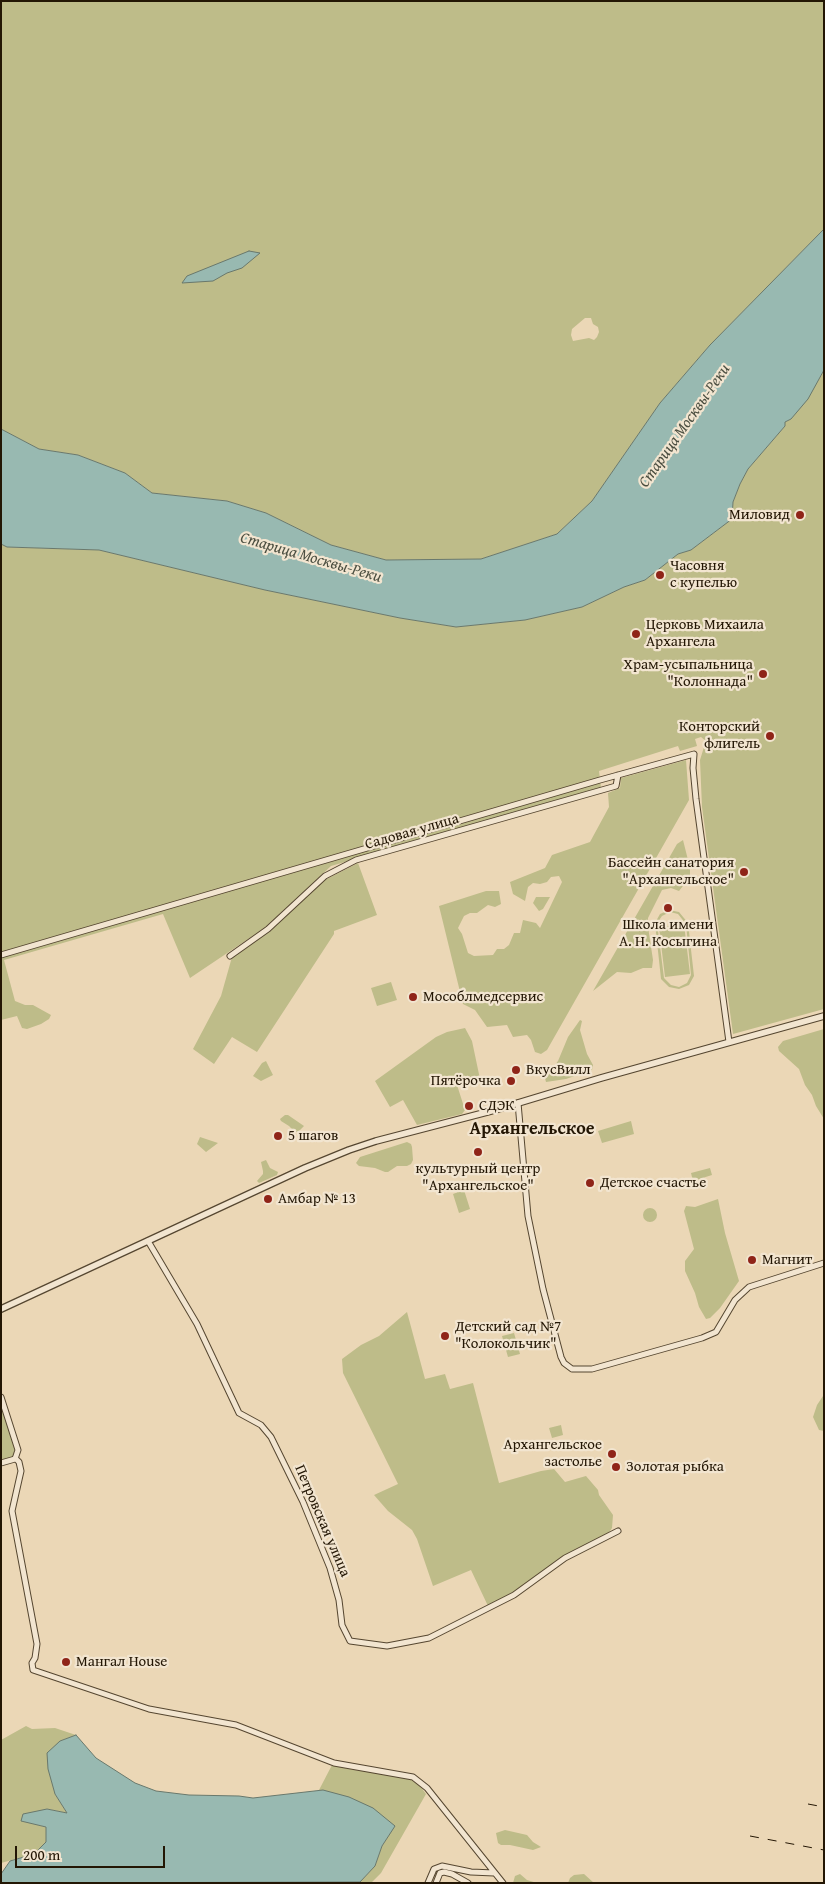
<!DOCTYPE html>
<html>
<head>
<meta charset="utf-8">
<style>
  body { margin:0 }
  #map { position:relative; width:825px; height:1884px; overflow:hidden; background:#ebd7b6; font-family:"Gentium Book Plus",serif }
  canvas { display:block }
  .frame { position:absolute; inset:0; border:2px solid #231604; pointer-events:none }
  .scale { position:absolute; left:15px; top:1846px; width:150px; height:22px; box-sizing:border-box; border:2px solid #231604; border-top:0; padding-left:6px; font-size:15px; line-height:18px; white-space:nowrap; color:#231604; -webkit-text-stroke:4px #f2e5d0; paint-order:stroke }
</style>
</head>
<body>
<div id="map">
<canvas width="825" height="1884"></canvas>
<div class="frame"></div>
<div class="scale">200 m</div>
</div>
<script>
const g = document.querySelector('canvas').getContext('2d');
g.lineJoin = 'round';
function paint(path, color) {
  g.fillStyle = color;
  g.fill(path, 'evenodd');
}
function poly(rows) {
  const path = new Path2D();
  for (const r of rows) {
    if (r.length === 3) {
      path.moveTo(r[0] + r[2], r[1]);
      path.arc(r[0], r[1], r[2], 0, 2 * Math.PI);
      continue;
    }
    path.moveTo(r[0], r[1]);
    for (let i = 2; i < r.length; i += 2) path.lineTo(r[i], r[i + 1]);
  }
  return path;
}
function stroke(path, color, width, dash) {
  g.strokeStyle = color;
  g.lineWidth = width;
  g.lineCap = dash ? 'butt' : 'round';
  g.setLineDash(dash || []);
  g.stroke(path);
}
function write(font, color, halo, rows, align = 'center') {
  g.font = font + ' "Gentium Book Plus",serif';
  g.lineWidth = 4.5;
  g.setLineDash([]);
  g.textBaseline = 'middle';
  g.strokeStyle = halo;
  g.fillStyle = color;
  for (const [text, x, y, turn = 0] of rows) {
    g.save();
    g.translate(x, y);
    g.rotate((+turn || 0) * Math.PI / 180);
    g.textAlign = isNaN(turn) ? turn : align;
    if (halo) g.strokeText(text, 0, 0);
    g.fillText(text, 0, 0);
    g.restore();
  }
}
const green = poly([
  [1,1,824,1,824,229,710,345,660,403,592,501,557,534,481,559,386,560,331,545,266,513,227,501,152,493,125,473,78,455,39,449,1,429],
  [585,318,591,318,593,324,598,327,599,332,597,337,594,340,589,338,573,341,571,335,572,329],
  [824,370,824,1009,733,1034,702,807,700,760,704,747,707,742,701,737,695,739,697,746,680,751,678,746,599,771,601,788,331,866,266,927,190,978,163,914,4,960,15,1001,25,1005,33,1005,51,1015,49,1019,41,1024,27,1029,22,1028,17,1016,1,1020,1,544,7,547,99,550,265,590,400,618,456,627,525,620,582,607,624,587,645,580,678,554,691,550,732,519,733,502,740,484,748,469,785,426,785,422,791,419,821,376],
  [686,760,689,800,547,1050,541,1054,535,1052,531,1040,527,1035,513,1037,507,1025,487,1027,475,1010,463,1004,439,906,486,891,499,891,501,904,495,907,488,905,477,913,470,913,464,916,458,928,462,934,468,953,474,956,493,955,497,949,504,949,509,945,514,933,520,933,523,920,536,923,540,928,562,882,559,876,551,877,547,882,540,884,533,883,528,887,525,901,513,894,510,882,545,868,552,855,590,842,609,807,608,793,620,788,621,778],
  [683,840,690,868,690,877,679,891,671,888,662,890,648,918,648,927,653,960,652,968,643,968,631,973,617,972,593,991,677,844],
  [358,863,377,915,334,931,334,934,257,1052,232,1037,214,1064,193,1049,221,996,232,957,325,880],
  [536,897,550,897,543,909,539,911,533,903],
  [669,910,679,912,688,923,694,976,689,985,679,989,669,987,661,979,655,923,660,914],
  [670,912,678,914,686,924,691,975,687,983,679,987,671,985,664,978,657,923,662,916],
  [684,924,690,974,665,977,659,927],
  [391,982,397,1000,377,1006,371,988],
  [580,1020,582,1021,580,1030,587,1054,593,1065,592,1070,566,1079,546,1082,545,1078,558,1061,568,1037],
  [465,1028,472,1041,480,1079,457,1085,465,1110,462,1114,417,1125,403,1100,390,1107,375,1081,436,1037,447,1032],
  [824,1029,824,1119,816,1106,812,1095,805,1085,799,1069,779,1051,778,1047,783,1041],
  [266,1061,273,1075,261,1081,253,1076,262,1063],
  [285,1115,288,1115,304,1126,298,1132,295,1132,289,1126,281,1121,280,1119],
  [631,1121,634,1134,602,1143,598,1131],
  [200,1137,218,1143,206,1152,197,1144],
  [407,1142,411,1144,412,1147,413,1160,411,1164,407,1166,397,1166,388,1172,385,1172,375,1168,359,1166,356,1163,360,1157],
  [266,1160,270,1168,278,1172,277,1175,259,1183,257,1181,263,1174,263,1171,261,1162],
  [710,1168,712,1175,693,1181,691,1173],
  [464,1190,470,1209,459,1213,453,1194],
  [718,1199,725,1233,739,1281,720,1308,710,1318,706,1319,699,1307,695,1293,685,1271,685,1261,694,1249,684,1211,686,1206,695,1207],
  [650,1215,7],
  [407,1312,425,1379,445,1374,450,1389,473,1383,499,1483,541,1471,554,1469,565,1482,586,1476,598,1490,599,1495,613,1515,612,1528,608,1534,576,1549,548,1567,518,1591,488,1606,471,1570,433,1586,417,1539,412,1530,388,1511,374,1495,398,1484,343,1373,342,1359,361,1345,379,1336],
  [514,1333,520,1354,508,1357,502,1336],
  [823,1396,824,1397,824,1431,819,1430,813,1417,817,1405],
  [1,1402,15,1451,12,1457,1,1460],
  [561,1425,563,1435,552,1438,549,1428],
  [26,1726,32,1729,55,1728,76,1735,60,1741,55,1794,67,1813,47,1809,38,1825,46,1827,46,1842,34,1854,1,1863,1,1740],
  [332,1765,354,1770,391,1774,410,1779,420,1786,426,1794,381,1873,371,1883,355,1883,360,1882,375,1866,382,1846,394,1826,319,1790],
  [505,1830,527,1835,533,1842,541,1847,533,1850,510,1845,501,1845,498,1843,496,1833],
  [520,1874,527,1880,537,1883,513,1883,515,1876],
  [584,1874,594,1883,614,1883,568,1883,570,1878,574,1875]
]);
const water = poly([
  [824,229,824,370,808,399,791,419,785,422,785,426,748,469,740,484,733,502,732,519,691,550,678,554,645,580,624,587,582,607,525,620,456,627,400,618,265,590,99,550,7,547,1,544,1,429,39,449,78,455,125,473,152,493,227,501,266,513,331,545,386,560,481,559,557,534,592,501,660,403,710,345,824,229],
  [249,251,260,253,242,268,227,273,213,281,182,283,187,276,249,251],
  [76,1735,96,1758,135,1783,156,1791,189,1795,239,1796,253,1798,323,1790,349,1797,373,1808,395,1826,382,1846,375,1866,360,1882,1,1883,1,1874,10,1861,34,1854,46,1842,46,1827,21,1821,23,1814,47,1809,67,1813,55,1794,48,1769,47,1753,60,1741,76,1735]
]);
const minor = poly([
  [1,955,600,780,694,754,693,768,696,799,729,1042],
  [230,956,268,929,325,876,356,860,616,786,618,775],
  [518,1103,528,1216,543,1289,561,1357,564,1363,572,1369,592,1369,702,1338,716,1332,735,1300,749,1287,824,1263],
  [148,1241,197,1324,239,1413,261,1425,271,1437,303,1502,330,1568,339,1600,342,1625,350,1641,387,1646,429,1638,514,1595,565,1558,618,1531],
  [1,1397,18,1450,15,1459,1,1463],
  [15,1458,19,1462,21,1471,12,1511,37,1644,35,1658,32,1663,33,1670,149,1709,236,1725,334,1763,413,1777,427,1788,503,1883],
  [428,1883,434,1869,442,1866,471,1872,494,1873],
  [436,1883,440,1873,444,1872,452,1874,468,1883]
]);
const tertiary = poly([
  [1,1309,305,1168,349,1150,376,1141,495,1110,601,1078,824,1016]
]);
const rail = poly([
  [808,1804,824,1807],
  [750,1836,824,1850]
]);
const markers = [
  [800,515,5,"#8f2418"],
  [660,575,5,"#8f2418"],
  [636,634,5,"#8f2418"],
  [763,674,5,"#8f2418"],
  [770,736,5,"#8f2418"],
  [744,872,5,"#8f2418"],
  [668,908,5,"#8f2418"],
  [413,997,5,"#8f2418"],
  [516,1070,5,"#8f2418"],
  [511,1081,5,"#8f2418"],
  [469,1106,5,"#8f2418"],
  [278,1136,5,"#8f2418"],
  [478,1152,5,"#8f2418"],
  [590,1183,5,"#8f2418"],
  [268,1199,5,"#8f2418"],
  [752,1260,5,"#8f2418"],
  [445,1336,5,"#8f2418"],
  [612,1454,5,"#8f2418"],
  [616,1467,5,"#8f2418"],
  [66,1662,5,"#8f2418"]
];
const poiNames = [
  ["Миловид",790,515,"right"],
  ["Часовня",670,566],
  ["с купелью",670,583],
  ["Церковь Михаила",646,625],
  ["Архангела",646,642],
  ["Храм-усыпальница",753,665,"right"],
  ["\"Колоннада\"",753,682,"right"],
  ["Конторский",760,727,"right"],
  ["флигель",760,744,"right"],
  ["Бассейн санатория",734,863,"right"],
  ["\"Архангельское\"",734,880,"right"],
  ["Школа имени",668,925,"center"],
  ["А. Н. Косыгина",668,942,"center"],
  ["Мособлмедсервис",423,997],
  ["ВкусВилл",526,1070],
  ["Пятёрочка",501,1081,"right"],
  ["СДЭК",479,1106],
  ["5 шагов",288,1136],
  ["культурный центр",478,1169,"center"],
  ["\"Архангельское\"",478,1186,"center"],
  ["Детское счастье",600,1183],
  ["Амбар № 13",278,1199],
  ["Магнит",762,1260],
  ["Детский сад №7",455,1327],
  ["\"Колокольчик\"",455,1344],
  ["Архангельское",602,1445,"right"],
  ["застолье",602,1462,"right"],
  ["Золотая рыбка",626,1467],
  ["Мангал House",76,1662]
];
const streetNames = [
  ["Садовая улица",412,832,-16],
  ["Петровская улица",322,1521,67]
];
const waterNames = [
  ["Старица Москвы-Реки",685,426,-55],
  ["Старица Москвы-Реки",311,558,16]
];
const quarterNames = [
  ["Архангельское",532,1129]
];
paint(green, '#bebc89');
paint(water, '#98b9b1');
stroke(water, '#69786c', 1);
stroke(minor, '#554630', 7);
stroke(tertiary, '#554630', 8);
stroke(minor, '#f2e5d0', 5);
stroke(tertiary, '#f2e5d0', 5.5);
stroke(rail, '#231604', 1, [9, 9]);
for (const [x, y, r, color] of markers) {
  const dot = new Path2D();
  dot.arc(x, y, r, 0, 2 * Math.PI);
  g.fillStyle = color;
  g.fill(dot);
  stroke(dot, '#f2e5d0', 2);
}
write('15px', '#231604', '#f2e5d0', poiNames, 'left');
write('15px', '#231604', '#f2e5d0', streetNames);
write('italic 16px', '#4c4f41', '#f2e5d0', waterNames);
write('bold 18px', '#231604', '#f2e5d0', quarterNames);
</script>
</body>
</html>
